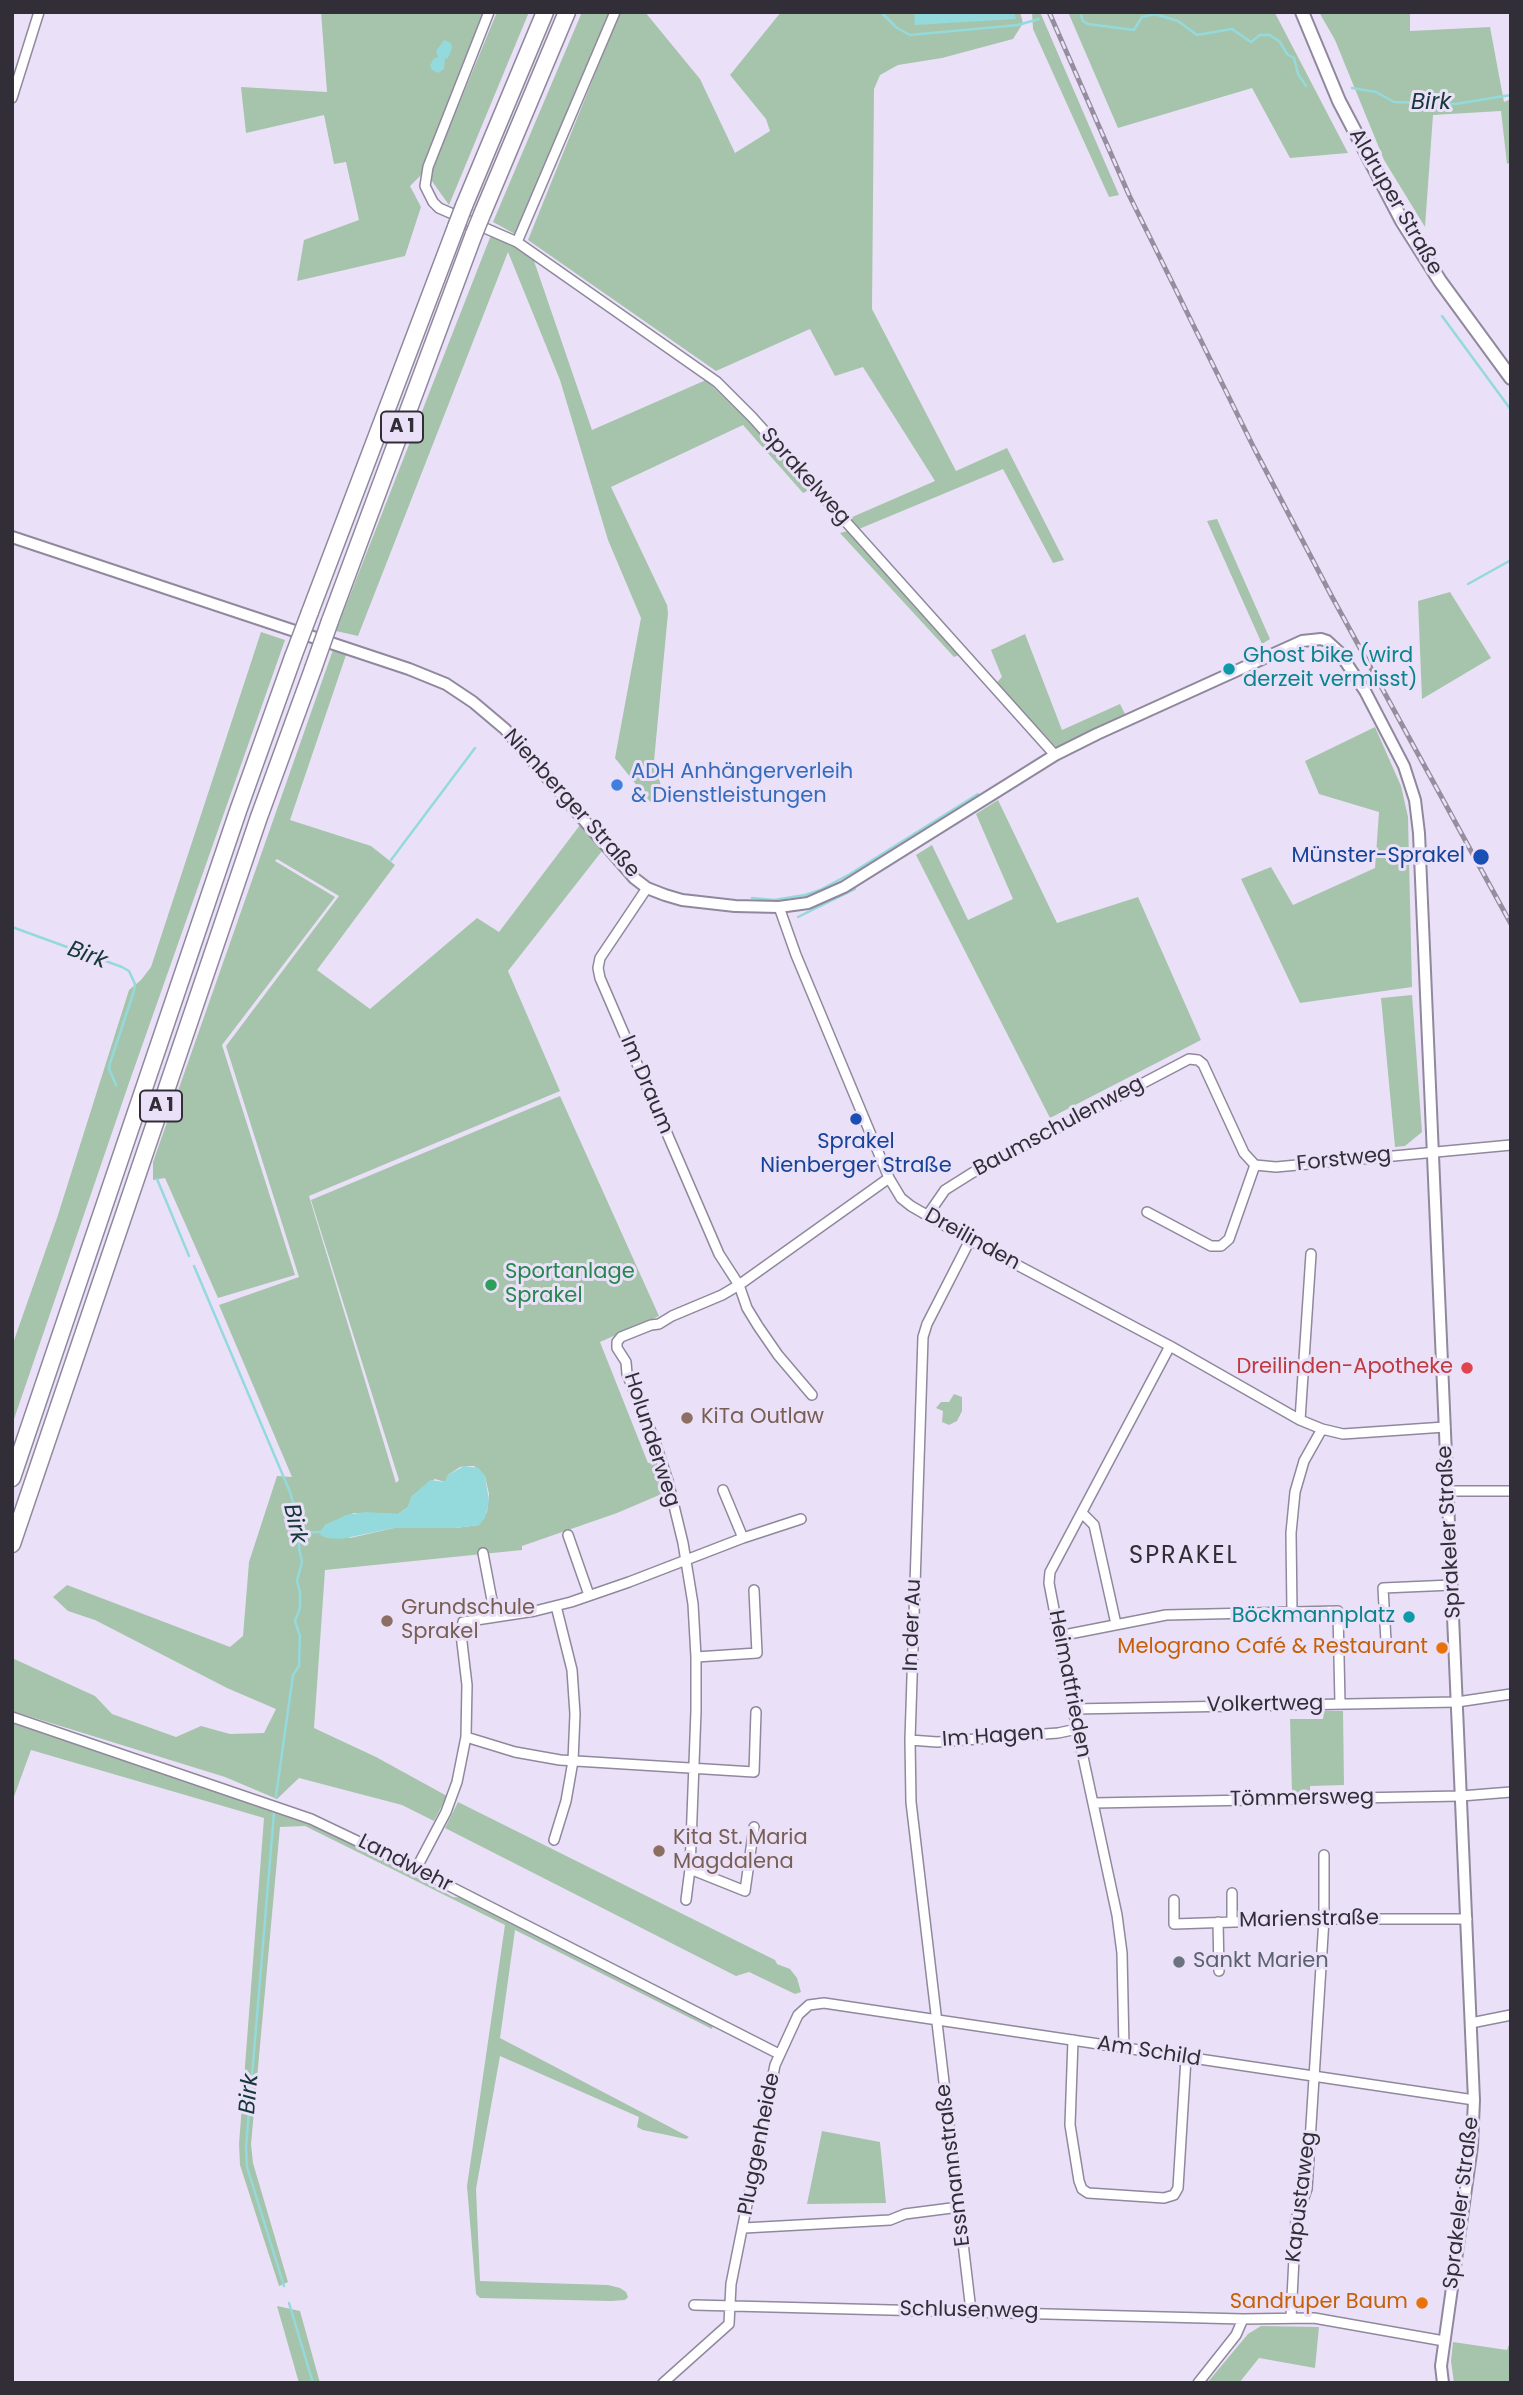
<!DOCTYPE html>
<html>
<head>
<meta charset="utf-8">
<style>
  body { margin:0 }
  #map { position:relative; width:1523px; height:2395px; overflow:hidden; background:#eae1f8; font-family:Poppins,sans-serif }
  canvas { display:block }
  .frame { position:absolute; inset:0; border:14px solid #322e37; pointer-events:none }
</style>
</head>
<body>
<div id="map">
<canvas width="1523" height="2395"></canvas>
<div class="frame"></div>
</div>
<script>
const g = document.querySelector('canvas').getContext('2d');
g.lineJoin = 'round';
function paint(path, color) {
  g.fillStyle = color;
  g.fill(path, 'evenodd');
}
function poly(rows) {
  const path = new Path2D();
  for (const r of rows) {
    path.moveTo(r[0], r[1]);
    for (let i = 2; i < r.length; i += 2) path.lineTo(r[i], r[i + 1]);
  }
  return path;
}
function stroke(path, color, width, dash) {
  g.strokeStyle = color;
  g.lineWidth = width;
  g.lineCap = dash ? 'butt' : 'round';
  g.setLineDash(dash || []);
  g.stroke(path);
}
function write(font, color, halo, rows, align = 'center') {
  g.font = font + ' Poppins,sans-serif';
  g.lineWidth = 6;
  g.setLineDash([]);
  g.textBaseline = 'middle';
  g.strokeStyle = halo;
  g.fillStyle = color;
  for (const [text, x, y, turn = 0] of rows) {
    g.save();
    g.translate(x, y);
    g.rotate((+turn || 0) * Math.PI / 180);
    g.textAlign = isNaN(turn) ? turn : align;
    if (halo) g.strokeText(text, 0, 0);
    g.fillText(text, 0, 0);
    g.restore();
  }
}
const green = poly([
  [321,12,485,12,421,175,410,186,421,207,405,256,297,281,304,240,359,220,346,162,334,164,324,115,246,133,241,87,327,92],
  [497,12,529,12,449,205,429,177],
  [582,12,610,12,515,234,493,222],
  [620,12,645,12,700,79,735,153,770,131,766,119,730,75,781,12,1020,12,1023,23,1013,39,942,58,898,65,880,75,874,89,872,309,956,471,1007,448,1064,560,1053,563,1003,469,859,529,850,518,935,481,863,367,835,376,810,329,716,371,528,240],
  [1032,12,1040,12,1119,195,1109,197,1033,29],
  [1068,12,1275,13,1348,153,1290,158,1252,88,1118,128],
  [1319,12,1410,12,1410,31,1490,27,1504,102,1511,99,1511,162,1507,164,1501,111,1433,115,1425,227,1384,160,1335,40],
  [491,235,516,247,533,258,592,430,706,380,748,421,810,490,803,493,743,425,611,487,667,605,668,613,654,761,662,789,650,802,615,758,641,618,608,540,560,380,508,252,358,636,336,631],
  [1217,519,1270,639,1262,644,1207,521],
  [847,531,959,655,954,657,840,533],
  [1450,592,1491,658,1422,699,1418,601],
  [261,632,285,640,130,1080,12,1425,12,1346,57,1218,129,990,141,980,151,967],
  [1025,634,1062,730,1120,704,1125,714,1057,748,996,683,1002,677,991,650],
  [334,647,347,652,290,820,371,846,395,865,317,970,370,1009,477,918,499,932,580,825,602,851,508,971,560,1091,309,1196,396,1483,399,1480,311,1200,560,1096,659,1316,600,1342,648,1463,655,1462,664,1493,617,1513,522,1546,522,1550,325,1570,314,1728,376,1757,447,1796,434,1821,402,1805,299,1778,277,1799,225,1777,12,1711,12,1658,95,1696,112,1714,176,1737,201,1726,230,1734,264,1733,276,1709,227,1688,95,1620,68,1611,53,1597,67,1585,230,1647,243,1636,249,1562,277,1476,292,1477,219,1305,299,1277,226,1046,339,896,277,859,275,861,335,897,222,1045,295,1275,218,1298,165,1178,153,1180,153,1162],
  [468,1466,474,1466,485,1476,489,1494,487,1512,479,1525,455,1528,394,1528,350,1538,325,1525,354,1513,398,1514,408,1507,412,1496,435,1479,445,1482,448,1475,460,1467],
  [1375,727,1401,786,1408,817,1412,987,1300,1003,1241,879,1271,867,1293,905,1375,868,1379,812,1319,794,1305,761],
  [998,800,1057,923,1138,897,1201,1040,1050,1118,916,855,932,845,968,920,1013,899,976,814],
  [1412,995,1422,1132,1405,1146,1395,1147,1381,998],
  [954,1394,962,1397,962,1411,957,1421,949,1425,942,1422,943,1411,936,1408,941,1402,949,1402],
  [1324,1711,1343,1711,1344,1785,1310,1786,1310,1793,1292,1793,1290,1719,1323,1719],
  [12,1721,319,1825,399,1863,404,1871,453,1897,467,1898,713,2025,712,2029,515,1930,500,2038,689,2137,686,2139,643,2130,637,2127,639,2117,500,2056,476,2189,480,2281,608,2285,620,2288,626,2292,628,2297,625,2300,611,2301,480,2298,476,2294,467,2186,505,1925,305,1826,280,1827,251,2144,253,2163,288,2282,279,2286,240,2165,239,2144,264,1818,31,1750,12,1802],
  [458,1802,775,1960,777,1964,790,1969,797,1978,801,1992,795,1994,749,1972,736,1976,445,1828],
  [822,2131,880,2142,886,2203,807,2204],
  [277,2306,300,2311,320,2383,299,2383],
  [1261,2326,1319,2327,1315,2368,1259,2358,1239,2383,1207,2383,1248,2334],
  [1511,2339,1511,2383,1454,2383,1451,2361,1453,2342,1507,2350]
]);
const water = poly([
  [914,12,1014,12,1016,19,915,25],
  [444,40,451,43,452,48,448,58,445,59,444,69,438,73,432,70,430,66,433,59,438,57,436,51],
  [464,1466,479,1468,485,1476,489,1501,485,1518,479,1525,455,1528,394,1528,341,1539,327,1538,320,1535,321,1530,325,1525,346,1515,366,1512,398,1514,408,1507,412,1496,430,1480,445,1482,448,1475]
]);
const stream = poly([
  [881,12,897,28,910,35,1018,25,1039,19],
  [1080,12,1083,21,1088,24,1134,30,1142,17,1155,14,1178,21,1197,35,1232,29,1251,42,1260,35,1270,35,1280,42,1287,54,1294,58,1298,74,1306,86],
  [1352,88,1376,92,1394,102,1455,104,1511,95],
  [1442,316,1511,410],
  [1468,584,1511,560],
  [391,860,475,748],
  [752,898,774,900,805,895,820,890,850,874,978,794],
  [798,917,855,889],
  [12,927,122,967,129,971,135,984,134,991,110,1063,109,1069,116,1085],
  [157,1179,189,1256],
  [194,1266,290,1492,298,1520,299,1548,302,1562,297,1581,300,1592,300,1608,295,1621,300,1636,299,1666,293,1675,276,1796],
  [300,1533,320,1532],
  [274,1813,246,2147,247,2167,284,2286],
  [289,2303,313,2383]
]);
const minor = poly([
  [489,12,428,167,425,186,433,202,439,208,517,242,717,382,752,417,1055,755],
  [12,98,39,12],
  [517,242,615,12],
  [647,888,600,958,598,968,600,978,719,1254,739,1285,747,1308,758,1326,778,1355,812,1395],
  [779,907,796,955,889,1178,901,1198,911,1206,970,1240,1170,1346,1300,1420,1322,1429,1343,1434,1445,1427],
  [1147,1212,1211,1246,1221,1246,1229,1239,1255,1165],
  [927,1216,945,1190,972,1173,1189,1059,1198,1060,1203,1064,1244,1153,1255,1165,1276,1167,1511,1145],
  [970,1240,927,1324,923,1337,910,1740,911,1802,971,2311],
  [1300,1420,1311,1254],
  [723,1490,743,1538],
  [1448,1491,1511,1491],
  [1083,1514,1094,1525,1116,1624],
  [568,1535,589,1595],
  [483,1553,495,1616],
  [1292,1612,1291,1533,1295,1492,1304,1461,1322,1429],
  [1059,1636,1166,1615,1338,1611,1340,1704],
  [1386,1641,1383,1588,1452,1585],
  [696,1657,757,1653,754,1590],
  [1073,1709,1457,1702,1511,1694],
  [12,1717,311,1819,416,1869,779,2054],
  [466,1737,467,1685,461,1634,463,1622,535,1611,571,1602,629,1582,743,1538,801,1519],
  [910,1740,937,1742,1058,1733,1077,1729],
  [1094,1803,1461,1796,1511,1792],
  [554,1840,566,1801,573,1761,575,1714,572,1670,556,1606],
  [416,1869,446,1812,457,1782,466,1737,515,1752,560,1760,754,1772,756,1712],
  [690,1869,745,1891,754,1827],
  [1232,1893,1232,1922],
  [686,1900,690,1869,696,1711,696,1657,693,1604,683,1543,668,1481,654,1439,627,1374,626,1362,617,1348,617,1342,621,1337,651,1325,659,1324,672,1316,722,1295,739,1285,889,1178],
  [1174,1900,1174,1924,1324,1919,1467,1919],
  [1218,1922,1219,1971],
  [1471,2023,1511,2015],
  [1073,2040,1070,2125,1079,2181,1082,2189,1088,2193,1164,2198,1174,2195,1178,2188,1186,2058],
  [1124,2048,1122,1953,1117,1915,1077,1729,1049,1583,1050,1572,1170,1346],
  [744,2228,890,2220,905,2214,959,2207],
  [694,2305,1243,2319,1314,2318,1444,2341],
  [1291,2317,1296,2219,1307,2189,1324,1919,1324,1855],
  [663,2383,729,2324,731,2284,775,2065,798,2015,809,2005,824,2003,1474,2100],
  [1198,2383,1236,2335,1243,2319]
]);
const tertiary = poly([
  [12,537,409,669,446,684,473,702,505,729,634,878,647,888,665,895,682,900,735,906,779,907,808,903,844,887,1055,755,1097,734,1302,641,1321,639,1327,641,1339,652,1365,691,1404,766,1415,800,1419,833,1474,2100,1472,2146,1441,2366,1443,2383]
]);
const secondary = poly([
  [1302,12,1339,101,1402,221,1440,281,1511,378]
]);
const motorway = poly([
  [464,206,545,12],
  [483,212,567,12],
  [310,612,456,227],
  [330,621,474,234],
  [12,1478,238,811,293,657],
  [12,1544,259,817,313,669]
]);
const rail = poly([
  [1049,12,1129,195,1254,448,1331,595,1511,924]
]);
const motorwayBridge = poly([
  [456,227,464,206],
  [474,234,483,212],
  [293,657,310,612],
  [313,669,330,621]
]);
const markers = [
  [1229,669,7,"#0f9aa8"],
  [617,785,7,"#3f7fe0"],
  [1481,857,9,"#1a4fb4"],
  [856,1119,7,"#1a4fb4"],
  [491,1285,7,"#2e9e5b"],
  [1467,1368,7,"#e0444e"],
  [687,1418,7,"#8d6e63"],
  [1409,1617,7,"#0f9aa8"],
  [387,1621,7,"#8d6e63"],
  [1442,1648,7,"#e8710a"],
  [659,1851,7,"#8d6e63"],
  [1179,1962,7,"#6b7280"],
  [1422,2303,7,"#e8710a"]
];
const shields = [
  [402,427,42],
  [161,1106,42]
];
const shieldNames = [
  ["A 1",402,427],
  ["A 1",161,1106]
];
const streetNames = [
  ["Aldruper Straße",1395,202,60],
  ["Sprakelweg",805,477,48],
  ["Nienberger Straße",571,804,48],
  ["Im Draum",646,1085,67],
  ["Baumschulenweg",1059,1127,-28],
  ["Forstweg",1344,1160,-6],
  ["Dreilinden",972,1240,29],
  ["Holunderweg",651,1440,72],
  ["Sprakeler Straße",1450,1532,-93],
  ["In der Au",913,1625,-88],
  ["Heimatfrieden",1069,1684,79],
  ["Volkertweg",1265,1705,-1],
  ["Im Hagen",993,1737,-4],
  ["Tömmersweg",1302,1799,-1],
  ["Landwehr",405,1864,27],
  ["Marienstraße",1309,1920,-1],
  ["Am Schild",1149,2052,9],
  ["Pluggenheide",760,2144,-79],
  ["Essmannstraße",954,2165,-97],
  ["Kapustaweg",1302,2197,-83],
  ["Sprakeler Straße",1462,2203,-83],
  ["Schlusenweg",969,2311,1]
];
const cultureNames = [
  ["Ghost bike (wird",1243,657],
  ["derzeit vermisst)",1243,681],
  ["Böckmannplatz",1395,1617,"right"]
];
const shopNames = [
  ["ADH Anhängerverleih",631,773],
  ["& Dienstleistungen",631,797]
];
const transitNames = [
  ["Münster-Sprakel",1465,857],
  ["Sprakel",856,1143,"center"],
  ["Nienberger Straße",856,1167,"center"]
];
const leisureNames = [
  ["Sportanlage",505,1273],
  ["Sprakel",505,1297]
];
const healthNames = [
  ["Dreilinden-Apotheke",1453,1368]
];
const educationNames = [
  ["KiTa Outlaw",701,1418],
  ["Grundschule",401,1609],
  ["Sprakel",401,1633],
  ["Kita St. Maria",673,1839],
  ["Magdalena",673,1863]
];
const foodNames = [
  ["Melograno Café & Restaurant",1428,1648],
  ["Sandruper Baum",1408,2303]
];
const worshipNames = [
  ["Sankt Marien",1193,1962]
];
const waterNames = [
  ["Birk",1431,103],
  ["Birk",87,956,21],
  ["Birk",294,1524,77],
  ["Birk",250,2094,-85]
];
const quarterNames = [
  ["SPRAKEL",1184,1557]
];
paint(green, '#a6c4ab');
paint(water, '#94d9dc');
stroke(stream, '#94d9dc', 2.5);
stroke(minor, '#90889d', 12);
stroke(tertiary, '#90889d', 14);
stroke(secondary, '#90889d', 16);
stroke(motorway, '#90889d', 19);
stroke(minor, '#fff', 9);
stroke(tertiary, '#fff', 10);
stroke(secondary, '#fff', 12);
stroke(motorway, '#fff', 16);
stroke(rail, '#958e9e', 5);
stroke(rail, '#eae1f8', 2.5, [8]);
stroke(motorwayBridge, '#90889d', 19, []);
stroke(motorwayBridge, '#fff', 16);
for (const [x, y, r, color] of markers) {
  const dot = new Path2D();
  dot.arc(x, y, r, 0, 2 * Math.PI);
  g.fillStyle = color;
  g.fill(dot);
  stroke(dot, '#eae1f8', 2.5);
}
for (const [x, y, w] of shields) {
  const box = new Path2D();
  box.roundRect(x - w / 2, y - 15.5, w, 31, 5);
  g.fillStyle = '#eae1f8';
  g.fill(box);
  stroke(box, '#322e37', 2);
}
write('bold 19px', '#322e37', null, shieldNames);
write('21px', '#322e37', '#eae1f8', streetNames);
write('21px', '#0d838f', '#eae1f8', cultureNames, 'left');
write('21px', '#366cbe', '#eae1f8', shopNames, 'left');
write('21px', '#164399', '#eae1f8', transitNames, 'right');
write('21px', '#27864d', '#eae1f8', leisureNames, 'left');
write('21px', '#be3a42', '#eae1f8', healthNames, 'right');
write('21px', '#785e54', '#eae1f8', educationNames, 'left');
write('21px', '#c56008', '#eae1f8', foodNames, 'right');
write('21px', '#5b616d', '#eae1f8', worshipNames, 'left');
write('italic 23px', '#16383a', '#eae1f8', waterNames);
g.letterSpacing = '2px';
write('24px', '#322e37', '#eae1f8', quarterNames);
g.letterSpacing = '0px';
</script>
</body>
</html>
